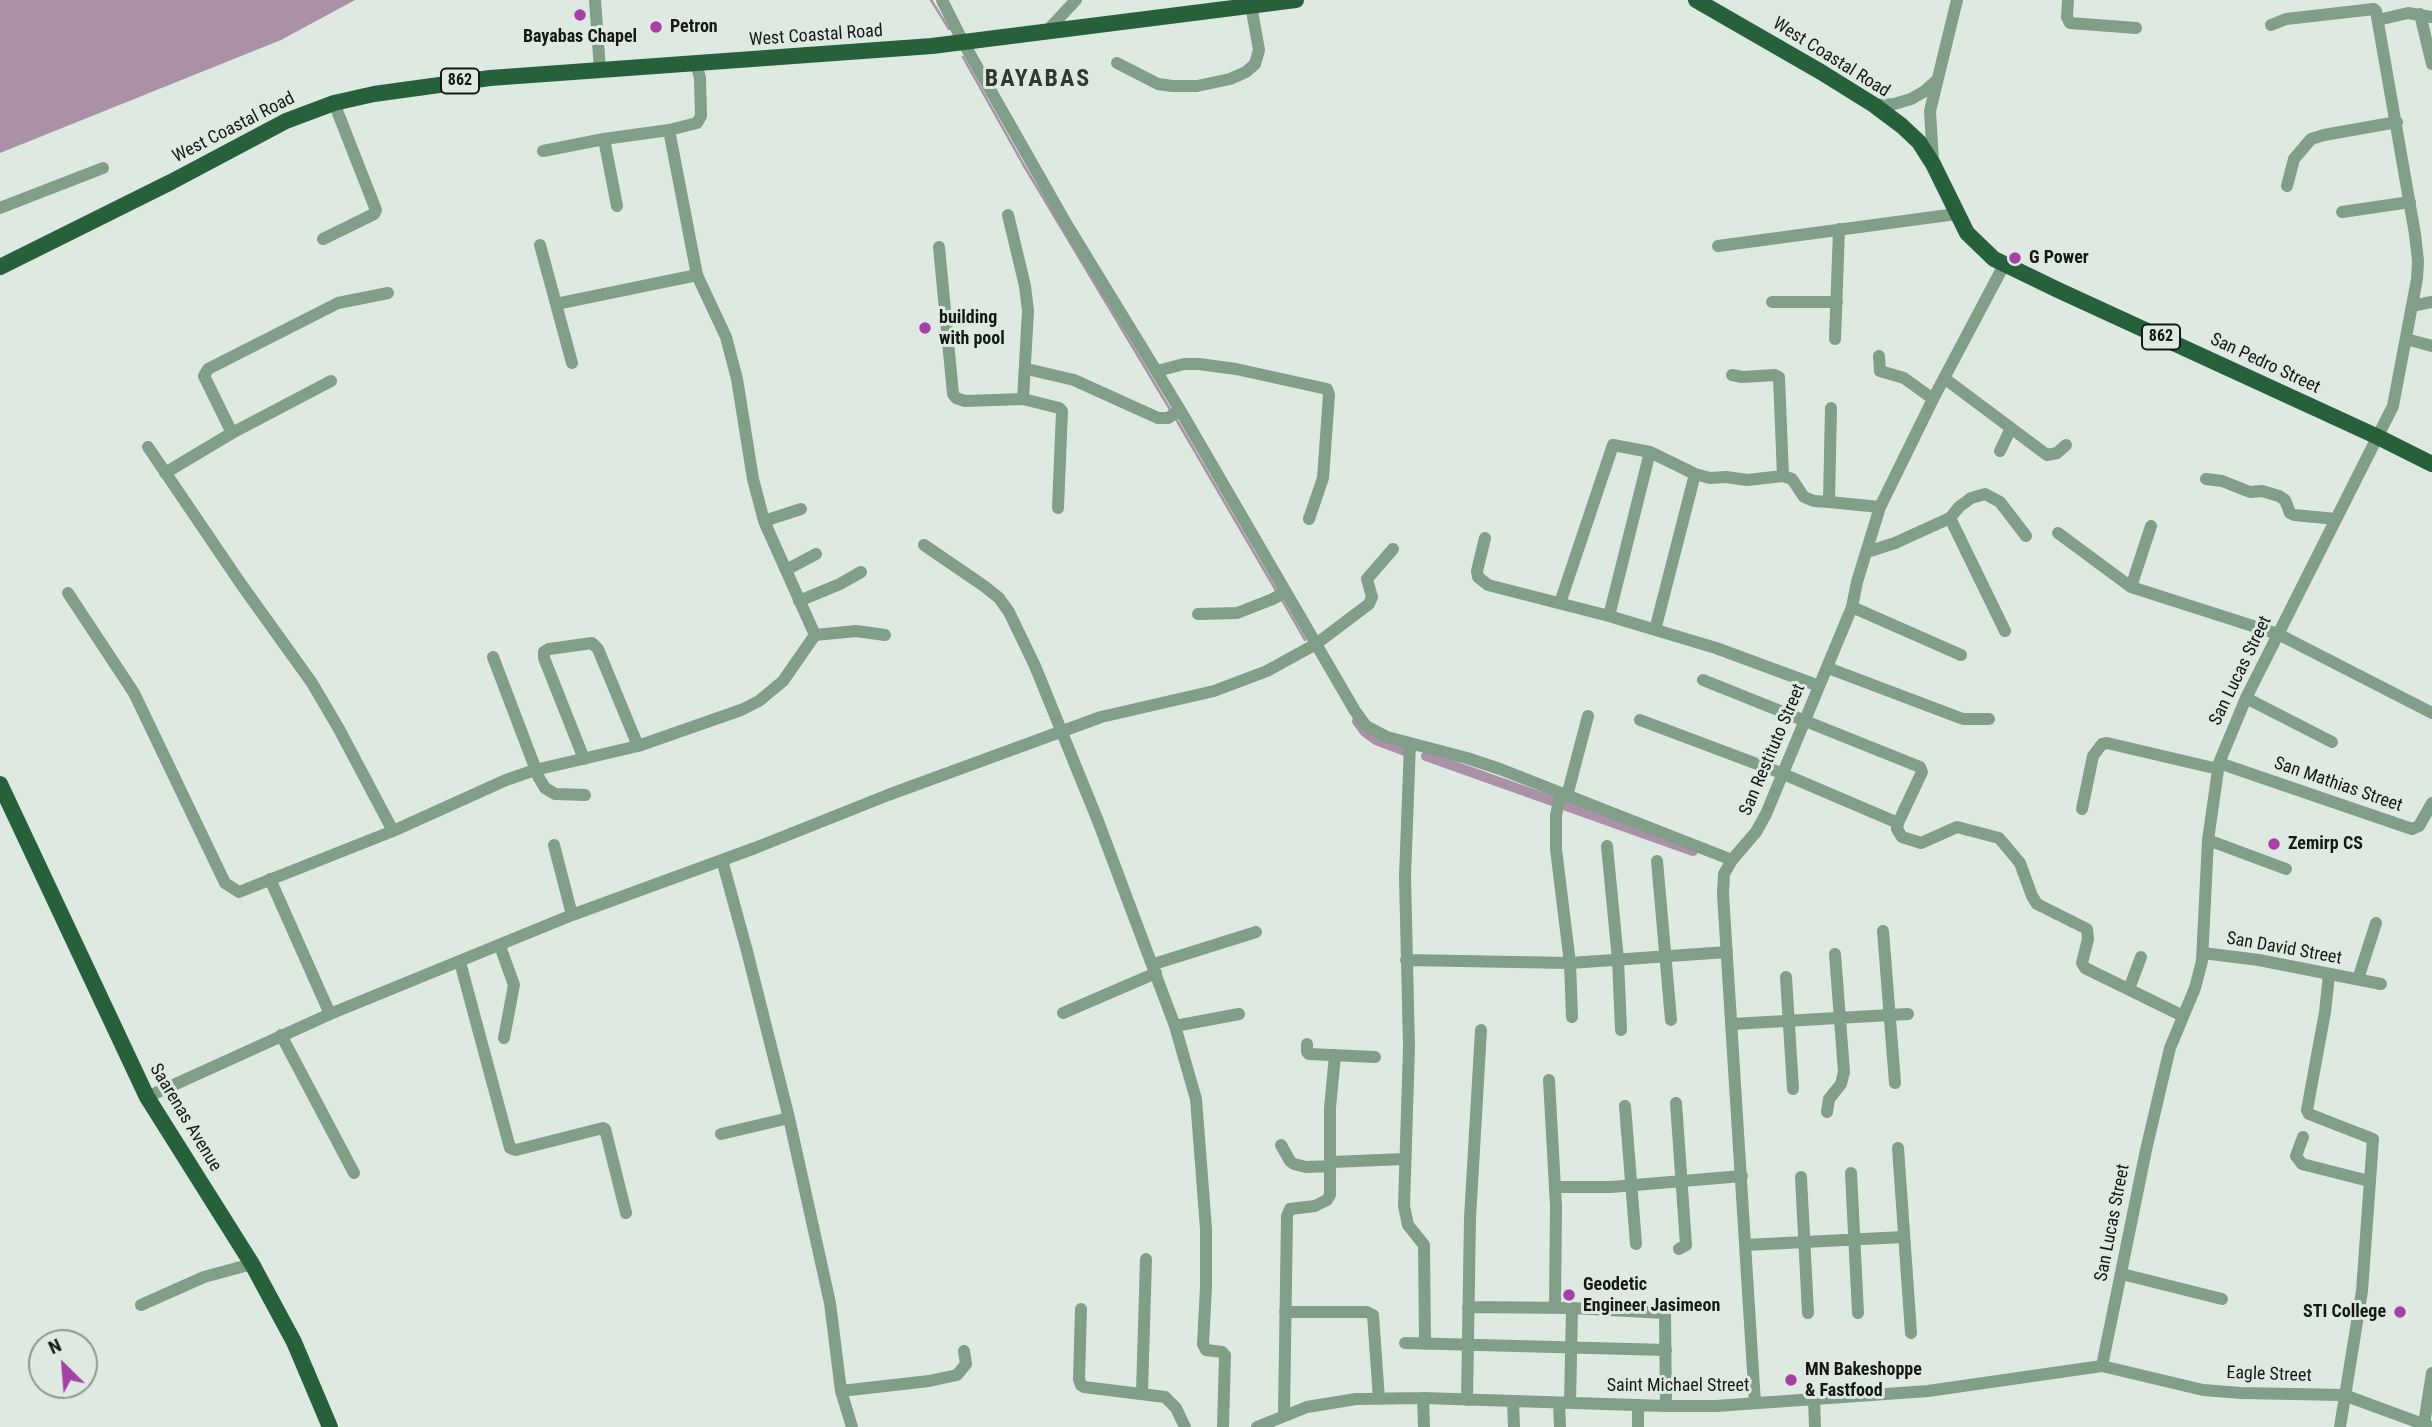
<!DOCTYPE html>
<html>
<head>
<meta charset="utf-8">
<style>
  body { margin:0 }
  #map { position:relative; width:2432px; height:1427px; overflow:hidden; background:#deeae1; font-family:"Roboto Condensed",sans-serif }
  canvas { display:block }
  .north { position:absolute; left:28px; top:1329px; width:70px; height:70px; box-sizing:border-box; background:#deeae1; border:2px solid #8e9690; border-radius:50%; rotate:335deg; font-size:19px; font-weight:700; line-height:28px; text-align:center; color:#151916 }
  .north::after { content:''; display:block; margin:auto; width:24px; height:32px; background:#a540a4; clip-path:polygon(50% 0,100% 100%,50% 72%,0 100%) }
</style>
</head>
<body>
<div id="map">
<canvas width="2432" height="1427"></canvas>
<div class="north">N</div>
</div>
<script>
const g = document.querySelector('canvas').getContext('2d');
g.lineJoin = 'round';
function paint(path, color) {
  g.fillStyle = color;
  g.fill(path, 'evenodd');
}
function poly(rows) {
  const path = new Path2D();
  for (const r of rows) {
    path.moveTo(r[0], r[1]);
    for (let i = 2; i < r.length; i += 2) path.lineTo(r[i], r[i + 1]);
  }
  return path;
}
function stroke(path, color, width, dash) {
  g.strokeStyle = color;
  g.lineWidth = width;
  g.lineCap = dash ? 'butt' : 'round';
  g.setLineDash(dash || []);
  g.stroke(path);
}
function write(font, color, halo, rows, align = 'center') {
  g.font = font + ' "Roboto Condensed",sans-serif';
  g.lineWidth = 6;
  g.setLineDash([]);
  g.textBaseline = 'middle';
  g.strokeStyle = halo;
  g.fillStyle = color;
  for (const [text, x, y, turn = 0] of rows) {
    g.save();
    g.translate(x, y);
    g.rotate((+turn || 0) * Math.PI / 180);
    g.textAlign = isNaN(turn) ? turn : align;
    if (halo) g.strokeText(text, 0, 0);
    g.fillText(text, 0, 0);
    g.restore();
  }
}
const water = poly([
  [0,0,355,0,281,40,0,153]
]);
const stream = poly([
  [931,0,949,29],
  [963,57,1023,164,1171,411],
  [1176,419,1277,592],
  [1282,600,1305,640]
]);
const canal = poly([
  [1357,721,1365,732,1376,740,1408,752],
  [1426,756,1693,851]
]);
const minor = poly([
  [595,0,600,70],
  [942,0,963,42,1067,225,1180,410,1355,711,1366,726,1387,737,1467,758,1500,769,1732,860],
  [2068,0,2067,17,2070,23,2136,28],
  [2420,14,2432,64],
  [2378,20,2408,13,2432,17],
  [1046,32,1076,0],
  [1117,63,1158,84,1172,86,1197,86,1230,79,1246,72,1255,64,1259,50,1251,5],
  [1874,105,1894,104,1911,99,1925,91,1937,80],
  [604,139,617,206],
  [543,151,604,139,669,130,697,123,701,116,700,78,696,63],
  [1933,161,1930,111,1957,0],
  [2287,186,2294,159,2311,139,2324,135,2397,122],
  [0,208,103,168],
  [2342,212,2410,202],
  [323,239,374,214,376,210,334,103],
  [540,245,572,363],
  [1718,246,1956,214],
  [939,247,953,394,956,398,965,401,1023,399,1028,311,1025,286,1008,215],
  [1772,302,1837,302],
  [556,304,697,275],
  [2412,306,2432,302],
  [1835,339,1839,229],
  [2406,339,2432,346],
  [1879,356,1880,371,1904,378,1933,399],
  [1027,369,1074,380,1158,418,1168,418,1180,410],
  [1157,371,1184,364,1199,364,1236,369,1327,389,1329,395,1323,478,1309,519],
  [1732,375,1742,377,1775,375,1779,377,1783,476,1792,479,1804,497,1814,501,1829,502],
  [1944,378,2047,455,2057,453,2066,445],
  [1023,399,1059,408,1062,411,1058,508],
  [1831,408,1829,502,1880,507],
  [232,433,204,376,208,369,338,303,388,293],
  [148,447,241,584,312,683,339,729,393,831],
  [2000,451,2011,428],
  [165,473,232,433,331,381],
  [2206,479,2222,481,2250,492,2262,491,2279,496,2285,500,2290,513,2294,515,2336,519],
  [1950,518,2005,631],
  [764,521,801,509],
  [2058,533,2131,587,2278,634,2432,713],
  [1485,538,1477,571,1478,577,1488,585,1609,616,1716,648,1819,686],
  [924,545,984,586,999,598,1009,612,1035,666,1098,821,1175,1026,1196,1099,1206,1229,1206,1287,1203,1344,1206,1350,1222,1352,1225,1355,1223,1427],
  [1867,552,1895,543,1950,518,1959,507,1971,498,1985,494,2000,502,2026,536],
  [786,570,816,554],
  [2131,587,2151,526],
  [68,593,134,693,225,883,239,892,393,831,506,780,535,770,638,746,741,710,759,701,783,681,815,635,764,521,753,479,737,379,726,337,697,275,669,130],
  [799,601,840,584,861,572],
  [1560,603,1613,445,1650,452,1695,474,1710,478,1726,477,1747,480,1783,476],
  [1852,607,1961,655],
  [1198,614,1237,613,1273,599,1285,592],
  [1609,616,1650,452],
  [1655,630,1695,474],
  [815,635,856,631,885,635],
  [493,657,539,778,545,788,555,794,585,795],
  [1828,668,1963,719,1989,719],
  [1703,680,1920,767,1922,772,1898,823,1897,829,1902,837,1921,843,1957,827,1999,838,2020,863,2032,896,2037,904,2087,929,2088,939,2082,963,2085,968,2183,1016],
  [2246,698,2332,742],
  [1640,720,1781,773,1898,823],
  [1410,744,1405,876,1409,1047,1404,1206,1408,1225,1424,1245,1425,1344],
  [584,759,544,658,544,652,549,649,592,643,598,649,638,746],
  [2219,763,2412,829,2419,826,2432,803],
  [1561,793,1556,815,1556,849,1570,963,1572,1017],
  [1567,796,1588,716],
  [2082,809,2093,756,2102,744,2107,743,2218,769],
  [2208,840,2286,869],
  [554,845,572,915],
  [1607,846,1618,960,1621,1030],
  [722,860,747,951,789,1118,830,1303,841,1391,929,1381,957,1375,966,1364,964,1351],
  [1657,861,1671,1020],
  [270,879,330,1014],
  [1883,931,1895,1083],
  [500,946,514,985,504,1038],
  [2203,953,2259,960,2381,984],
  [1406,960,1570,963,1727,952],
  [460,962,510,1148,516,1150,603,1128,605,1129,626,1213],
  [1154,964,1256,932],
  [2329,975,2325,1012,2307,1110,2309,1114,2373,1139,2362,1291,2340,1427],
  [1786,977,1793,1089],
  [2358,979,2376,923],
  [2129,989,2141,957],
  [1063,1013,1156,973],
  [1732,1024,1908,1014],
  [1175,1026,1239,1014],
  [281,1035,354,1173],
  [1307,1044,1307,1052,1309,1054,1375,1057],
  [1549,1080,1556,1206,1555,1308],
  [147,1097,330,1014,572,915,755,848,888,795,1101,717,1214,691,1267,671,1316,644,1369,604,1372,597,1367,579,1393,549],
  [1676,1103,1686,1245,1679,1249],
  [1625,1106,1636,1244],
  [1827,1112,1829,1099,1841,1084,1844,1072,1835,954],
  [721,1134,789,1118],
  [2303,1137,2296,1156,2302,1164,2369,1181],
  [1281,1145,1290,1161,1294,1164,1306,1167,1331,1166],
  [1898,1148,1911,1333],
  [1332,1162,1404,1159],
  [1851,1173,1858,1313],
  [1801,1177,1808,1313],
  [1555,1187,1611,1187,1742,1176],
  [1746,1245,1903,1237],
  [2122,1274,2222,1299],
  [141,1305,204,1277,252,1264],
  [1468,1307,1572,1308,1665,1313,1666,1406],
  [1081,1309,1079,1379,1081,1385,1084,1387,1165,1397,1176,1408,1185,1427],
  [1285,1312,1367,1312,1373,1315,1379,1399],
  [1405,1343,1666,1350],
  [2102,1366,2146,1150,2170,1048,2195,988,2202,961,2208,840,2219,763,2246,698,2393,406,2417,279,2418,261,2415,234,2376,11,2374,9,2286,19,2271,25],
  [841,1391,852,1427],
  [1142,1393,1146,1259],
  [1423,1398,1424,1427],
  [1814,1399,1815,1427],
  [1467,1400,1470,1218,1481,1030],
  [1513,1401,1514,1427],
  [1559,1403,1560,1427],
  [1570,1403,1572,1308],
  [1755,1403,1723,894,1724,874,1732,860,1756,832,1766,814,1852,607,1857,582,1880,507,1933,399,2004,265],
  [1284,1414,1287,1216,1290,1209,1315,1206,1327,1200,1330,1195,1330,1108,1335,1055],
  [2424,1424,2432,1373],
  [1257,1427,1307,1407,1356,1399,1423,1398,1666,1406,1716,1406,1928,1391,2102,1366,2203,1390,2241,1393,2344,1395,2431,1427],
  [1638,1427,1638,1405]
]);
const major = poly([
  [1696,0,1821,72,1874,105,1902,126,1919,142,1933,164,1967,233,1994,259,2058,290,2378,437,2432,464],
  [0,267,171,182,286,121,334,103,374,94,490,78,932,46,1296,0],
  [0,784,147,1097,252,1264,294,1342,330,1427]
]);
const markers = [
  [580,15,7,"#a540a4"],
  [656,27,7,"#a540a4"],
  [2015,258,7,"#a540a4"],
  [925,328,7,"#a540a4"],
  [2274,844,7,"#a540a4"],
  [1569,1295,7,"#a540a4"],
  [2400,1312,7,"#a540a4"],
  [1791,1380,7,"#a540a4"]
];
const shields = [
  [460,81,38],
  [2161,337,38]
];
const shieldNames = [
  ["862",460,81],
  ["862",2161,337]
];
const poiNames = [
  ["Petron",670,27],
  ["Bayabas Chapel",580,37,"center"],
  ["G Power",2029,258],
  ["building",939,318],
  ["with pool",939,339],
  ["Zemirp CS",2288,844],
  ["Geodetic",1583,1285],
  ["Engineer Jasimeon",1583,1306],
  ["STI College",2386,1312,"right"],
  ["MN Bakeshoppe",1805,1370],
  ["& Fastfood",1805,1391]
];
const streetNames = [
  ["West Coastal Road",816,36,-4],
  ["West Coastal Road",1831,58,32],
  ["West Coastal Road",234,128,-27],
  ["San Pedro Street",2265,364,25],
  ["San Lucas Street",2241,671,-64],
  ["San Restituto Street",1773,750,-67],
  ["San Mathias Street",2338,785,19],
  ["San David Street",2284,949,10],
  ["Saarenas Avenue",185,1118,59],
  ["San Lucas Street",2113,1223,-79],
  ["Eagle Street",2269,1375,2],
  ["Saint Michael Street",1678,1386]
];
const districtNames = [
  ["BAYABAS",1038,80]
];
paint(water, '#aa91a8');
stroke(stream, '#aa91a8', 2.5);
stroke(canal, '#aa91a8', 10);
stroke(minor, '#819e88', 12);
stroke(major, '#27613b', 16);
for (const [x, y, r, color] of markers) {
  const dot = new Path2D();
  dot.arc(x, y, r, 0, 2 * Math.PI);
  g.fillStyle = color;
  g.fill(dot);
  stroke(dot, '#deeae1', 2.5);
}
for (const [x, y, w] of shields) {
  const box = new Path2D();
  box.roundRect(x - w / 2, y - 12.5, w, 25, 5);
  g.fillStyle = '#deeae1';
  g.fill(box);
  stroke(box, '#151916', 2);
}
write('bold 16px', '#151916', null, shieldNames);
write('bold 18px', '#151916', '#deeae1', poiNames, 'left');
write('18px', '#151916', '#deeae1', streetNames);
g.letterSpacing = '2px';
write('bold 24px', '#2f3831', '#deeae1', districtNames);
g.letterSpacing = '0px';
</script>
</body>
</html>
